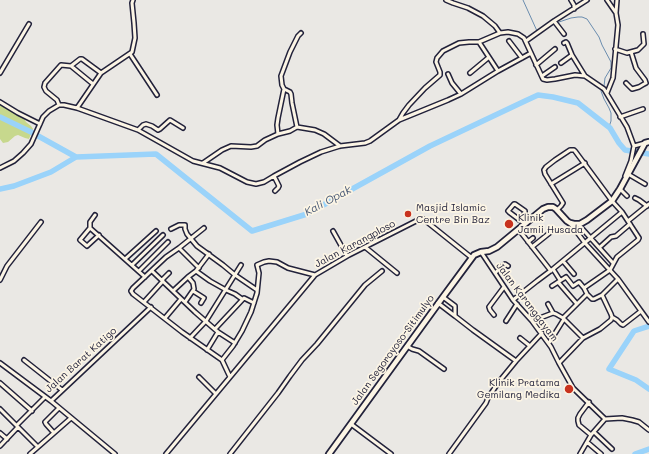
<!DOCTYPE html>
<html>
<head>
<meta charset="utf-8">
<style>
  body { margin:0 }
  canvas { display:block; background:#eae8e4 }
</style>
</head>
<body>
<canvas width="649" height="454"></canvas>
<script>
const g = document.querySelector('canvas').getContext('2d');
g.lineJoin = 'round';
function paint(path, color) {
  g.fillStyle = color;
  g.fill(path, 'evenodd');
}
function poly(rows) {
  const path = new Path2D();
  for (const r of rows) {
    path.moveTo(r[0], r[1]);
    for (let i = 2; i < r.length; i += 2) path.lineTo(r[i], r[i + 1]);
  }
  return path;
}
function stroke(path, color, width, dash) {
  g.strokeStyle = color;
  g.lineWidth = width;
  g.lineCap = dash ? 'butt' : 'round';
  g.setLineDash(dash || []);
  g.stroke(path);
}
function write(font, color, halo, rows, align = 'center') {
  g.font = font + ' Mali,sans-serif';
  g.lineWidth = 3.5;
  g.setLineDash([]);
  g.textBaseline = 'middle';
  g.strokeStyle = halo;
  g.fillStyle = color;
  for (const [text, x, y, turn = 0] of rows) {
    g.save();
    g.translate(x, y);
    g.rotate((+turn || 0) * Math.PI / 180);
    g.textAlign = isNaN(turn) ? turn : align;
    if (halo) g.strokeText(text, 0, 0);
    g.fillText(text, 0, 0);
    g.restore();
  }
}
const green = poly([
  [0,104,23,117,26,122,31,126,33,129,29,139,25,138,18,135,15,136,8,142,3,143,0,139]
]);
const stream = poly([
  [523,0,537,31],
  [559,22,571,18,578,17,582,17,587,19,599,37,602,45,611,62,611,68,605,78,604,86,601,91,604,99,609,108,611,113,611,121,609,127]
]);
const river = poly([
  [0,117,31,132,76,157],
  [0,189,14,186,51,172,76,157,156,154,252,231,307,214,430,146,525,101,538,95,553,97,578,103,610,128,619,143,625,150,649,154],
  [649,326,634,331,609,369,636,380,649,389],
  [635,454,649,449]
]);
const street = poly([
  [446,0,453,3,468,8,483,16,495,26,500,33],
  [571,0,574,5,574,9],
  [616,13,617,0],
  [554,21,564,34],
  [509,41,522,58],
  [526,41,554,21,587,0],
  [479,42,498,71],
  [564,43,566,42,567,43,572,55,585,76],
  [615,49,627,53,638,50,644,44,643,34],
  [130,54,157,95],
  [561,63,572,55],
  [536,65,555,49],
  [71,66,93,84],
  [0,73,29,24],
  [470,73,488,58],
  [448,74,452,83,461,94],
  [542,76,555,67],
  [626,83,632,89,639,87,644,84,646,83,645,80,636,68,631,52],
  [284,89,290,92,291,94,292,103,297,127],
  [607,93,613,78,618,25,616,13,607,0],
  [0,102,18,113,40,124],
  [59,105,57,100,46,91,44,87,45,83,61,65,71,66,80,59,82,59,101,73],
  [77,108,101,73,132,52,135,38,134,23,132,3,133,0],
  [620,117,643,109],
  [399,120,448,100,461,94,498,71,531,53],
  [138,130,143,125,146,124,152,126,158,130,160,129,170,120,183,128],
  [278,134,277,125,278,118,284,89,282,85,281,76,290,52,298,36,301,33],
  [634,146,645,143],
  [203,163,222,150,231,146,251,147,257,146,265,140,278,134,290,131,297,127,315,130,324,134,340,146],
  [0,168,14,161,23,153,31,144,43,117,49,111,59,105,64,105,77,108,138,130,193,161,220,168,247,182,256,184,264,182,274,176,300,162,321,152,340,146,365,143,370,141,399,120,403,113,409,105,425,88,440,75,440,72,436,62,437,58,443,51,459,43,469,42,479,42,500,33,508,32,518,34,524,38,543,79,547,80,555,79,575,75,585,76,604,89,627,127,634,146,631,161,625,176],
  [628,174,645,184],
  [274,176,279,186,278,188,275,191],
  [551,184,585,163],
  [620,189,627,196],
  [635,198,639,200,647,206],
  [557,210,561,206,563,203,545,174,544,170,546,167,555,160,570,150,574,150,575,151,612,201,622,212,639,238,638,240,617,257,610,270,584,288,587,294,592,299,594,299,602,295,611,314,612,317,611,320,600,329,583,338,559,363],
  [95,215,90,222,90,228,80,240,87,246,99,235],
  [519,220,525,213,525,211,515,204,514,204,508,211,509,212,525,224],
  [628,221,649,204],
  [570,223,585,243,618,279,602,295],
  [578,224,613,263],
  [90,228,145,277],
  [204,228,179,248,166,257,133,288,131,291,133,294,182,332,222,360,230,377],
  [171,229,179,225,185,225,185,229,187,234,197,246,223,265,235,275,257,290],
  [519,230,551,271],
  [333,231,347,256],
  [528,242,533,238],
  [365,247,397,273],
  [532,247,552,231],
  [600,247,611,237,616,236,630,224],
  [179,248,199,268],
  [481,252,513,300,532,321,551,347,559,363,573,388,605,419,622,418,632,420,639,422,649,430],
  [125,259,156,231],
  [563,261,574,274],
  [132,265,163,235],
  [553,269,560,280],
  [139,271,168,242],
  [152,271,195,312,218,332,235,343],
  [196,271,210,281,226,290],
  [495,273,505,264,508,266],
  [618,279,649,322],
  [0,280,7,266,41,222],
  [162,280,169,273],
  [558,282,577,304],
  [552,286,566,277,573,286,579,282,584,288],
  [226,290,235,294,242,299],
  [173,291,188,277,196,271,209,254],
  [193,291,204,298,201,303],
  [443,297,455,306,455,316,473,330,516,361],
  [513,300,537,281,553,269,622,212],
  [144,302,163,281],
  [185,302,194,289,193,283,188,277],
  [438,303,455,316],
  [548,304,553,313],
  [494,315,490,310,489,307,504,287],
  [612,317,617,320,621,324,623,325,641,311],
  [165,318,181,299],
  [563,318,587,294],
  [506,321,517,304],
  [532,321,553,313,556,314,563,318,583,338],
  [215,329,244,298,254,303],
  [190,338,206,321,241,265],
  [520,338,530,346],
  [549,343,564,319],
  [407,346,412,349,419,351,444,369],
  [207,350,218,332],
  [24,360,62,390],
  [222,360,233,346,242,331,251,312,257,293,259,273,257,265,264,262,269,261,277,262,288,268,315,275],
  [0,363,51,401,151,307],
  [199,377,216,394],
  [0,383,32,411],
  [51,401,115,454],
  [589,402,580,414,578,418,578,421,579,425,591,435],
  [0,409,38,447],
  [351,424,391,454],
  [17,425,45,397],
  [594,432,612,449],
  [0,433,7,439],
  [54,433,46,424,45,422,59,408],
  [587,442,601,454],
  [0,446,18,427],
  [30,454,71,418],
  [166,454,315,275,349,255,422,218,472,258],
  [230,454,278,393,290,376,302,360,317,344,365,285,382,271],
  [449,454,486,403,488,398,498,383,516,361,542,333],
  [580,454,591,435,605,419]
]);
const secondary = poly([
  [329,454,443,297,474,255,481,252,489,251,497,247,543,209,548,207,553,207,556,209,567,221,570,223,574,224,580,224,587,220,612,201,620,189,645,143,649,142]
]);
const markers = [
  [408,214,4,"#c8321e"],
  [509,224,5,"#c8321e"],
  [569,389,5,"#c8321e"]
];
const poiNames = [
  ["Masjid Islamic",416,208],
  ["Centre Bin Baz",416,220],
  ["Klinik",518,218],
  ["Jamii Husada",518,230],
  ["Klinik Pratama",560,383,"right"],
  ["Gemilang Medika",560,395,"right"]
];
const streetNames = [
  ["Jalan Karangploso",355,244,-28],
  ["Jalan Karanggayam",527,302,53],
  ["Jalan Segoroyoso-Sitimulyo",393,350,-54],
  ["Jalan Barat Katigo",81,360,-42]
];
const waterNames = [
  ["Kali Opak",328,201,-28]
];
paint(green, '#c7d88d');
stroke(stream, '#6a8cae', 1);
stroke(river, '#9ad3fa', 5.5);
stroke(street, '#22223b', 6);
stroke(secondary, '#22223b', 8);
stroke(street, '#fcf5e5', 3);
stroke(secondary, '#fcf5e5', 4.5);
for (const [x, y, r, color] of markers) {
  const dot = new Path2D();
  dot.arc(x, y, r, 0, 2 * Math.PI);
  g.fillStyle = color;
  g.fill(dot);
  stroke(dot, '#fcf5e5', 1.5);
}
write('10px', '#22223b', '#fcf5e5', poiNames, 'left');
write('10px', '#22223b', '#fcf5e5', streetNames);
write('italic 11px', '#465774', '#fcf5e5', waterNames);
</script>
</body>
</html>
